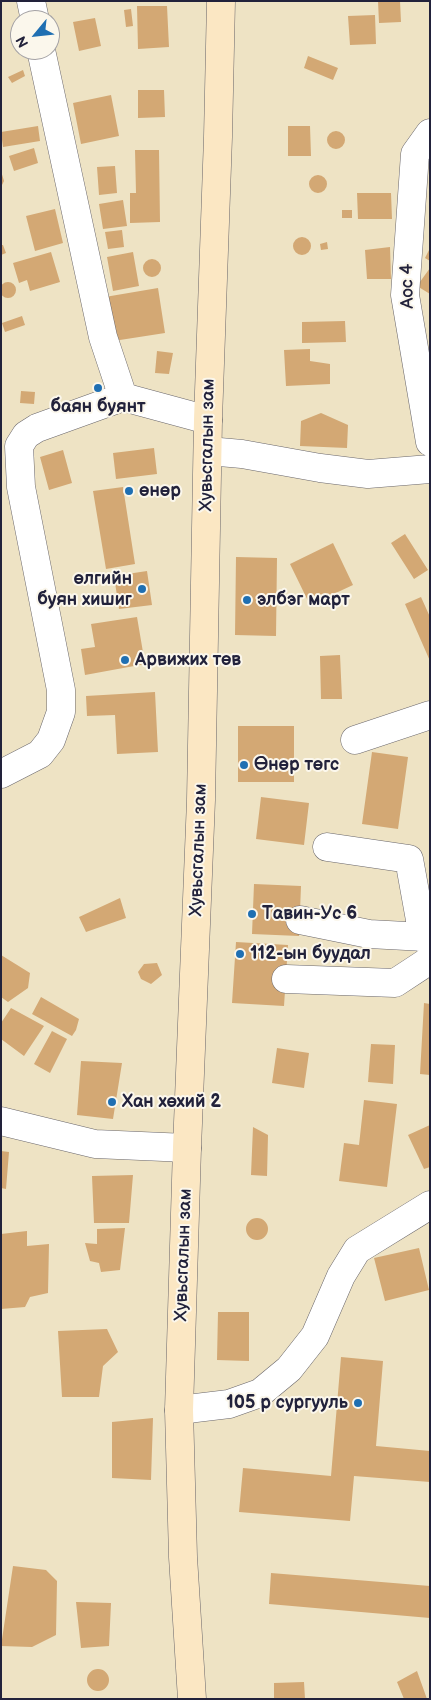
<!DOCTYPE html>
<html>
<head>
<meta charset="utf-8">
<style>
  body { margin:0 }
  #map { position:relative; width:431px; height:1700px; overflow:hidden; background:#eee3c4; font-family:"Balsamiq Sans",sans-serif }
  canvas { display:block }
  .frame { position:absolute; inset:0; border:2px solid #22223b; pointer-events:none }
  .north { position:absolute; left:10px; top:10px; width:50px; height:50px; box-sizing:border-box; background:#fbf7ec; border:1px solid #a4a2a5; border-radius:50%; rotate:242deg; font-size:14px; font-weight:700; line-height:20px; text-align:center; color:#22223b }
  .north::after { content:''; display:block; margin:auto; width:18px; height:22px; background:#1f6fb2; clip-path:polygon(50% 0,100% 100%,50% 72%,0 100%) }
</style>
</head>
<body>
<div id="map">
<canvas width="431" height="1700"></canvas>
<div class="frame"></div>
<div class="north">N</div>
</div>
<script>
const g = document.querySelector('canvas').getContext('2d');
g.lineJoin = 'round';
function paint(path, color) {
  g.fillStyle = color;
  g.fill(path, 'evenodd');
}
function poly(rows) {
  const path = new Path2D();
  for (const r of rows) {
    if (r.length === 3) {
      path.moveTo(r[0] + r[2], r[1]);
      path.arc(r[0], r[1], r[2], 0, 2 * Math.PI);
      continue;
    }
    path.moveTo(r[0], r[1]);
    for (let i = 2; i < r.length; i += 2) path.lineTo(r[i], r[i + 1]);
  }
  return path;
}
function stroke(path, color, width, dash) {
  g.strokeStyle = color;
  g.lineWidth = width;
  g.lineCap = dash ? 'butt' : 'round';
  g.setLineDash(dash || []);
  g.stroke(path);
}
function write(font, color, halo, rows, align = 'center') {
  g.font = font + ' "Balsamiq Sans",sans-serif';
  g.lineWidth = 4;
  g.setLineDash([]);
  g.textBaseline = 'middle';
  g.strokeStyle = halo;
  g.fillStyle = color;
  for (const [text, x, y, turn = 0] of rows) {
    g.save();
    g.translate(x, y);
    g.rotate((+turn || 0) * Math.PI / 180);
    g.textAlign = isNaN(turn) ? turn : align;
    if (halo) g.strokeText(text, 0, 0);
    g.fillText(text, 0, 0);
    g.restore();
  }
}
const building = poly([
  [378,1,400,1,401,22,379,23],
  [137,6,167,6,169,47,138,49],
  [131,9,133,26,126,27,124,10],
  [375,15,376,44,350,45,348,16],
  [95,18,101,46,79,51,73,22],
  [308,56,338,68,333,80,304,68],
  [23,70,25,76,12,83,8,77],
  [138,90,164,90,165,117,138,118],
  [111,95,119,136,81,144,73,103],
  [38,126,40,141,3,147,1,132],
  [288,126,310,126,311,156,288,156],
  [336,140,9],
  [34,148,38,163,14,171,9,156],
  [135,150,159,150,160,222,130,223,130,193,136,193],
  [115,166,117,193,99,195,97,167],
  [1,171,4,181,1,187],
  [318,184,9],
  [357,193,391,193,392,219,358,219],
  [123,200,127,226,103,229,99,204],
  [55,209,63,243,35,251,26,216],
  [342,210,352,210,352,218,342,218],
  [122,230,124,247,108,249,105,232],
  [302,246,9],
  [327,242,328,249,321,250,320,244],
  [1,245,3,245,6,253,1,255],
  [390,247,391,279,367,279,365,250],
  [430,248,430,261,425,258],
  [51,252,60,282,30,291,27,280,19,283,13,263],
  [133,252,139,286,113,291,107,257],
  [152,268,9],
  [430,268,430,294,417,286],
  [8,290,8],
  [158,288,165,333,107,342,99,298],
  [22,316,25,325,5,332,2,323],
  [345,321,346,342,302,343,302,322],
  [310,349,310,361,330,364,330,384,286,386,284,350],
  [157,351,173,353,169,374,155,373],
  [21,391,35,392,34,404,20,403],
  [321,413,348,425,347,448,300,446,301,421],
  [154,448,157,474,116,479,113,453],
  [63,450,72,483,49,490,40,457],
  [123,487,135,564,106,569,93,491],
  [405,534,428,570,414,579,391,543],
  [333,543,353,585,310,605,290,564],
  [236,557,277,558,276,636,235,635],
  [147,571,152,605,119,609,114,576],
  [421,597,430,617,430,661,405,604],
  [137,617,145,664,85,675,81,649,95,647,91,624],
  [340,655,342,699,321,699,320,656],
  [155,692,158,752,117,754,115,715,87,716,86,696],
  [238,726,294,726,294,782,238,782],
  [372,752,408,757,398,829,362,824],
  [261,797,309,803,304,845,256,839],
  [254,884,301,886,299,936,252,934],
  [120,898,126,918,86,932,79,917],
  [236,942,288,945,284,1006,232,1003],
  [1,955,30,973,28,988,8,1002,1,997],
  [157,963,162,975,151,984,141,979,138,972,144,964],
  [41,997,79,1019,76,1030,72,1036,32,1014],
  [424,1003,430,1004,430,1075,420,1074],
  [11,1008,44,1026,24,1056,1,1039,1,1023],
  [52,1031,67,1039,50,1073,34,1064],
  [371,1044,395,1045,393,1084,368,1082],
  [277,1048,309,1053,304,1088,272,1083],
  [81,1061,122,1063,113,1119,77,1115],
  [364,1100,397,1104,387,1187,339,1181,344,1143,359,1145],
  [430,1125,430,1167,424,1169,408,1135],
  [253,1127,268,1135,267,1176,251,1175],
  [1,1151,9,1152,6,1189,1,1188],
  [133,1175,129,1223,94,1223,92,1176],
  [257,1229,11],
  [125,1228,120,1270,101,1272,99,1263,90,1261,85,1243,97,1244,97,1229],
  [27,1231,27,1246,49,1244,48,1293,30,1297,25,1307,1,1309,1,1234],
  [419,1248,429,1290,385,1301,374,1258],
  [218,1312,249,1312,249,1361,217,1360],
  [107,1329,118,1352,103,1366,99,1397,62,1397,58,1331],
  [341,1357,383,1361,376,1446,430,1451,430,1482,354,1476,350,1521,239,1512,243,1468,331,1476],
  [153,1418,151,1480,112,1478,112,1422],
  [13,1566,46,1570,57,1581,56,1635,32,1647,1,1646],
  [271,1573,430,1586,430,1618,269,1604],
  [76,1602,111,1603,109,1646,81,1648],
  [98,1680,11],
  [417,1671,427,1699,404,1699,397,1682],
  [304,1682,305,1699,274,1699,274,1683]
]);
const street = poly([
  [31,1,35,20],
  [41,50,103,337,123,397],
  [430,133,415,154,405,295,430,442],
  [208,451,242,454,320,468,368,474,430,469],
  [355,740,430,715],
  [1,774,40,754,51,740,61,712,61,690,21,487,19,446,26,435,37,428,123,397,208,420],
  [327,847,409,859,422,931,430,945],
  [300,920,369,934,425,937],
  [286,979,395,983,430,960],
  [1,1121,95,1144,187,1148],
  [179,1410,229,1404,260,1393,289,1369,315,1336,341,1276,357,1250,430,1205]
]);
const secondary = poly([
  [192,1699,183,1557,179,1410,187,1148,201,800,208,420,218,137,221,1]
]);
const markers = [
  [98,388,5,"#1f6fb2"],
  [129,491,5,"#1f6fb2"],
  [142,589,5,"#1f6fb2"],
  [247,600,5,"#1f6fb2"],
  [125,660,5,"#1f6fb2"],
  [244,765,5,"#1f6fb2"],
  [252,914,5,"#1f6fb2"],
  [240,954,5,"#1f6fb2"],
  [112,1102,5,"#1f6fb2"],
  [358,1403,5,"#1f6fb2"]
];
const streetNames = [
  ["Аос 4",408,286,-91],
  ["Хувьсгалын зам",208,445,-89],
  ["Хувьсгалын зам",199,850,-88],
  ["Хувьсгалын зам",184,1255,-88]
];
const poiNames = [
  ["баян буянт",98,407,"center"],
  ["өнөр",139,491],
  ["өлгийн",132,579,"right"],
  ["буян хишиг",132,600,"right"],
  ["элбэг март",257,600],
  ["Арвижих төв",135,660],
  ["Өнөр төгс",254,765],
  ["Тавин-Ус 6",262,914],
  ["112-ын буудал",250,954],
  ["Хан хөхий 2",122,1102],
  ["105 р сургууль",348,1403,"right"]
];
paint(building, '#d3a874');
stroke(street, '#69666b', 29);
stroke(secondary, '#69666b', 29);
stroke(street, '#fff', 28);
stroke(secondary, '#fbe7c3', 28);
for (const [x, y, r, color] of markers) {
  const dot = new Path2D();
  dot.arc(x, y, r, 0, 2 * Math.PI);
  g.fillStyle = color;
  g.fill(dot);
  stroke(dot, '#fbf7ec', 2);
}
write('18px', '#22223b', '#fbf7ec', streetNames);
write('bold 18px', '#22223b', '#fbf7ec', poiNames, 'left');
</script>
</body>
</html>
